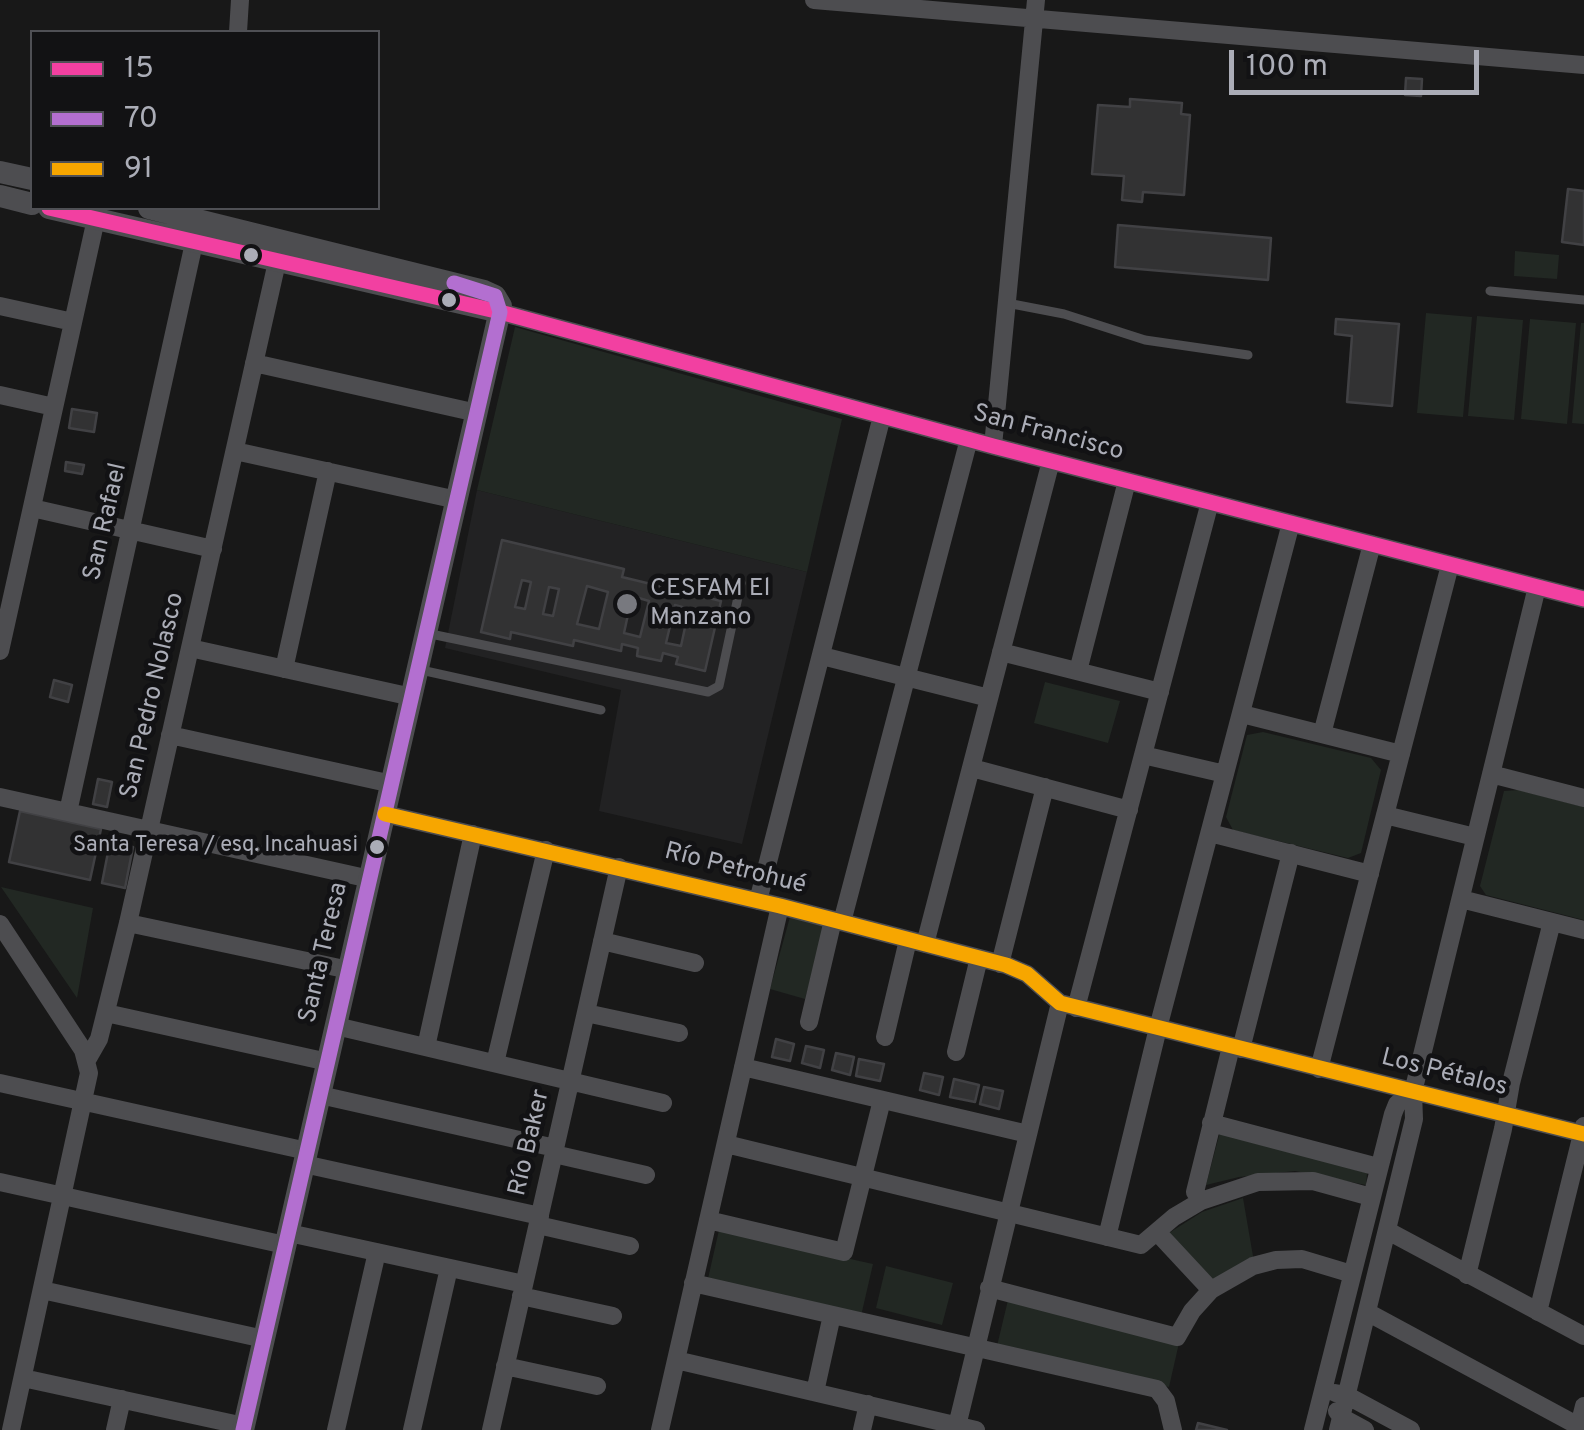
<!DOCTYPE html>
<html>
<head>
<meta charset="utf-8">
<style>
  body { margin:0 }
  #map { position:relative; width:1584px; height:1430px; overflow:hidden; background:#181818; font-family:Overpass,sans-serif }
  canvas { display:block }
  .legend { position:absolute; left:30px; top:30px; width:350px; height:180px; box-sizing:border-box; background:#121214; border:2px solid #4f5055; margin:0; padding:12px 18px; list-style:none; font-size:30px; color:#abadb7 }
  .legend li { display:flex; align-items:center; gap:20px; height:50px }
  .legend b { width:50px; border:2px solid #4f5055 }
  .scale { position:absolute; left:1229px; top:50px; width:250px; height:45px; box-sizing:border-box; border:5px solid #abadb7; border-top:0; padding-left:12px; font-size:30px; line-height:35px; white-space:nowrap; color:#abadb7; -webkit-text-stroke:8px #121214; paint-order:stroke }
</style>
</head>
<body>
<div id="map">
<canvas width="1584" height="1430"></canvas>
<ul class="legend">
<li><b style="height:12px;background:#f240a1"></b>15</li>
<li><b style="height:12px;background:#b36fd0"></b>70</li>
<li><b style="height:12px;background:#f7a600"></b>91</li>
</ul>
<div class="scale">100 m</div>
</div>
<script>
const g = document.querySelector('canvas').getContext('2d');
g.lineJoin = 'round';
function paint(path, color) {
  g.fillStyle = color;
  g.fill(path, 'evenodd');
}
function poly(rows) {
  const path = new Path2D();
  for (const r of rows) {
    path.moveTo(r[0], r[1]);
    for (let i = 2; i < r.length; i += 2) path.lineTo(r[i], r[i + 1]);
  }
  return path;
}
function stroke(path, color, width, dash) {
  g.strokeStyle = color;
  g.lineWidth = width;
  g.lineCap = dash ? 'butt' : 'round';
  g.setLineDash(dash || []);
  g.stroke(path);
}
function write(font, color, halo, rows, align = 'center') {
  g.font = font + ' Overpass,sans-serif';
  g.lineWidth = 9;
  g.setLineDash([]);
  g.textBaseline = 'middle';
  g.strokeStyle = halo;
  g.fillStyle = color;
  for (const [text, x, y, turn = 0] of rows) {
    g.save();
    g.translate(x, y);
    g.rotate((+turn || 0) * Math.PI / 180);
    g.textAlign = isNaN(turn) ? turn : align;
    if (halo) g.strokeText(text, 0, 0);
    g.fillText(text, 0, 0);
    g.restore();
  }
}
const built = poly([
  [477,490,807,572,742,844,599,811,621,690,445,648]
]);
const green = poly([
  [1515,251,1559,255,1557,279,1514,276],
  [1426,313,1472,317,1463,417,1417,413],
  [1477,316,1523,320,1514,420,1468,416],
  [1530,319,1576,323,1567,424,1521,419],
  [1581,323,1584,323,1584,424,1572,423],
  [515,327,842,419,807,572,477,490],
  [1045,682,1120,701,1108,743,1034,723],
  [1263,732,1371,758,1381,770,1361,853,1348,858,1233,830,1226,817,1247,735],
  [1519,790,1584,807,1584,920,1486,895,1480,886,1504,791],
  [1,887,93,908,77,998],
  [790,917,826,926,805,999,770,989],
  [1220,1132,1367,1173,1366,1185,1295,1171,1239,1177,1206,1185],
  [1243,1198,1254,1262,1210,1282,1169,1233,1202,1212],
  [719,1230,873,1264,861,1316,707,1283],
  [886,1266,953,1283,942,1325,876,1308],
  [1008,1300,1179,1343,1169,1387,997,1346]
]);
const building = poly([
  [1406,78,1422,79,1421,96,1405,95,1406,78],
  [1130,99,1182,103,1181,114,1190,115,1184,195,1143,192,1142,202,1122,200,1124,176,1092,174,1098,105,1130,107,1130,99],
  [1568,189,1584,191,1584,245,1562,242,1568,189],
  [1118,225,1271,238,1268,280,1115,267,1118,225],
  [1336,319,1399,324,1392,406,1347,402,1352,336,1335,334,1336,319],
  [72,409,97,413,94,432,69,428,72,409],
  [66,462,84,465,82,474,65,471,66,462],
  [502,540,624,569,622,577,721,601,705,671,676,664,678,657,663,653,661,661,637,656,638,648,622,644,621,651,574,640,573,646,511,632,510,639,481,632,502,540],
  [522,580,531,582,525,609,515,607,522,580],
  [587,586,608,592,599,629,577,624,587,586],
  [549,587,559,589,553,616,543,614,549,587],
  [632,596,649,601,640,637,624,633,632,596],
  [675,605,689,609,681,646,666,643,675,605],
  [54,680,72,685,68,702,50,697,54,680],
  [98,779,112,782,107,807,93,804,98,779],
  [20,811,101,829,90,880,9,862,20,811],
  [110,842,133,847,125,888,102,883,110,842],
  [776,1039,794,1044,790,1061,772,1057,776,1039],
  [806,1046,824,1050,820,1068,802,1063,806,1046],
  [836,1053,854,1057,850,1075,832,1070,836,1053],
  [859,1059,884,1064,880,1081,856,1076,859,1059],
  [924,1073,943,1077,939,1095,920,1090,924,1073],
  [954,1079,979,1085,975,1102,950,1097,954,1079],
  [984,1087,1003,1091,999,1109,980,1104,984,1087],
  [1198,1423,1227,1430,1196,1430,1198,1423]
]);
const service = poly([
  [1490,291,1584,300],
  [1007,303,1064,314,1145,340,1248,355],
  [426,633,708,692,719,686,741,583],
  [421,670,601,710]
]);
const minor = poly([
  [814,0,1584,65],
  [238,32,240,0],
  [0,306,73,322],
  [500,312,993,446,1584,599],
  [254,363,477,413],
  [0,395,54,407],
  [993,446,1036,0],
  [235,451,457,500],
  [32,508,213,549],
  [190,648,412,697],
  [0,651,96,219],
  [1001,652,1160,692],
  [822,656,989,698],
  [284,669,328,471],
  [1078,671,1127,481],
  [1242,714,1401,754],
  [1322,734,1372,544],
  [170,735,392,784],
  [1143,755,1225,774],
  [972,768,1129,810],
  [1491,774,1584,798],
  [0,797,370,879],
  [68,812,194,243],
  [385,814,780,906,1006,965,1027,974,1060,1003,1584,1134],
  [1385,815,1475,837],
  [1210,833,1370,874],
  [1461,899,1584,930],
  [758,901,882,416],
  [842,922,969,439],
  [128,923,349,970],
  [0,924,83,1050,89,1073,11,1430],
  [602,941,695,963],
  [925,944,1051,461],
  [1000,964,1045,787],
  [1076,1008,1210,502],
  [106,1013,328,1062],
  [586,1013,679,1033],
  [809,1022,833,920],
  [336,1026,663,1103],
  [885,1037,908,940],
  [426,1047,473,834],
  [1241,1049,1291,853],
  [956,1052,979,958],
  [87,1060,99,1039,128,923,277,262],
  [495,1063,546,850],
  [743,1067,1028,1134],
  [1319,1069,1450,565],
  [0,1083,307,1151],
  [320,1095,555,1148],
  [1211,1123,1378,1167],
  [726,1144,1141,1245,1174,1217,1201,1201,1258,1182,1313,1181,1371,1197],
  [554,1154,646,1175],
  [304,1164,540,1216],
  [0,1182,285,1245],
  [1201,1201,1195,1192,1231,1047],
  [708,1220,844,1252,882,1100],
  [538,1225,630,1246],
  [1388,1231,1584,1336],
  [1157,1232,1211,1290],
  [289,1233,524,1284],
  [1107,1237,1158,1028,1291,523],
  [1467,1275,1503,1129,1511,1083,1552,922],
  [693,1283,1157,1389,1166,1401,1173,1430],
  [989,1288,1177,1337,1192,1311,1211,1290,1253,1266,1276,1260,1302,1259,1352,1274],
  [42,1290,264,1339],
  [521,1296,613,1316],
  [1367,1312,1584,1429],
  [1538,1312,1584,1126],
  [676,1360,976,1430],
  [505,1366,597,1386],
  [23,1378,244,1426],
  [815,1392,832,1315],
  [1335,1393,1346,1395,1411,1430],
  [1337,1411,1341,1417,1365,1430],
  [115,1430,122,1399],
  [336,1430,377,1252],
  [412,1430,449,1268],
  [491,1430,619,867],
  [660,1430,780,906],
  [862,1430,868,1404],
  [956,1430,1060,1003],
  [1313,1430,1393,1114,1397,1104,1413,1092],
  [1338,1430,1414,1119,1413,1092,1537,587],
  [1578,1430,1584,1406]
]);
const tertiary = poly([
  [0,172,32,179],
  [0,196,32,204],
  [49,208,500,312],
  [149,208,484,291,495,296,501,306,243,1430]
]);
const bus1 = poly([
  [49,208,500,312,993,446,1584,599]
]);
const bus2 = poly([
  [243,1430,500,312,495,296,454,283]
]);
const bus3 = poly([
  [385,814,780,906,1006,965,1027,974,1060,1003,1584,1134]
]);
const markers = [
  [251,255,9,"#abadb7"],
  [449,300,9,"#abadb7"],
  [627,604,12,"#78797f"],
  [377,847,9,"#abadb7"]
];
const busNames = [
  ["Santa Teresa / esq. Incahuasi",358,847]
];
const streetNames = [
  ["San Francisco",1048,434,15],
  ["San Rafael",107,522,-77],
  ["San Pedro Nolasco",154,696,-77],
  ["Río Petrohué",735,870,14],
  ["Santa Teresa",325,953,-77],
  ["Los Pétalos",1444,1074,14],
  ["Río Baker",531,1143,-77]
];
const poiNames = [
  ["CESFAM El",650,590],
  ["Manzano",650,619]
];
paint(built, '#222223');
paint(green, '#222823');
paint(building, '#323233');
stroke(building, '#414144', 2.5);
stroke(service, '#4d4d50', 9);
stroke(minor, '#4d4d50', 18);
stroke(tertiary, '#4d4d50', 22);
stroke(bus1, '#f240a1', 15);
stroke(bus2, '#b36fd0', 15);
stroke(bus3, '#f7a600', 15);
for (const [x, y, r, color] of markers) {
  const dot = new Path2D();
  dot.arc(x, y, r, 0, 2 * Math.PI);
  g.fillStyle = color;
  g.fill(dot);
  stroke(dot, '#121214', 4);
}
write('22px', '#abadb7', '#121214', busNames, 'right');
write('25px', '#abadb7', '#121214', streetNames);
write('25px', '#abadb7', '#121214', poiNames, 'left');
</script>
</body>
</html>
